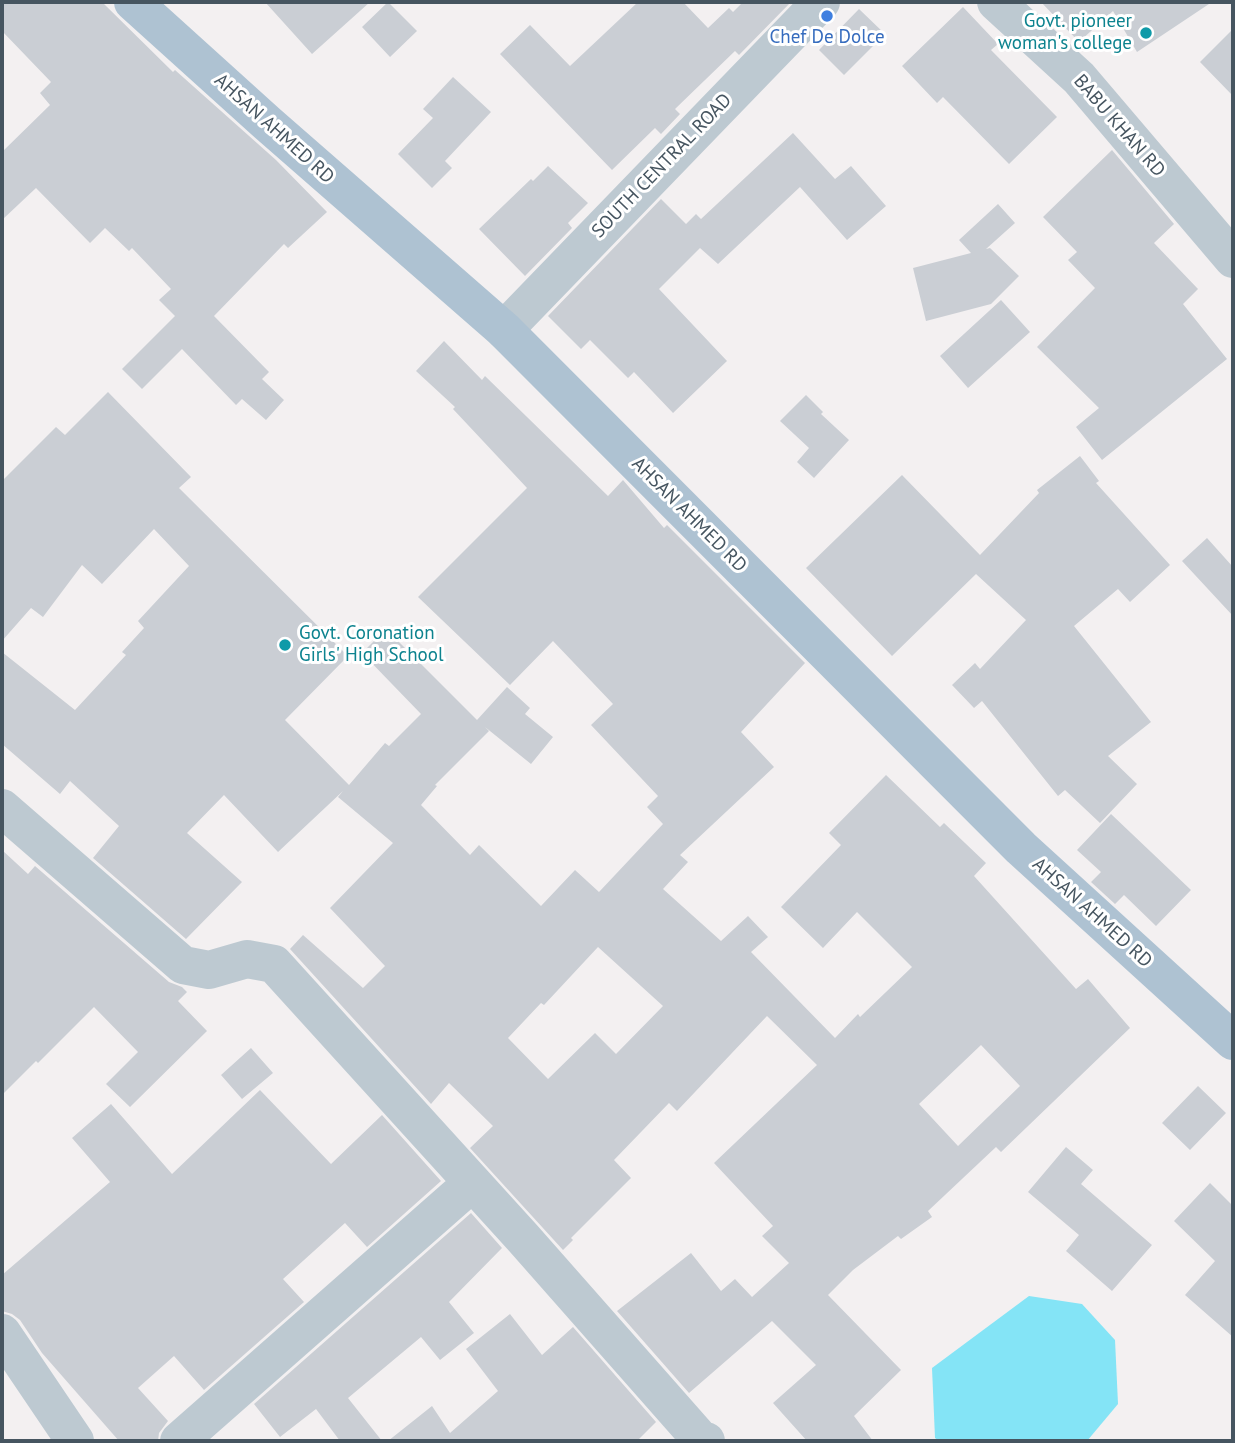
<!DOCTYPE html>
<html>
<head>
<meta charset="utf-8">
<style>
  body { margin:0 }
  #map { position:relative; width:1235px; height:1443px; overflow:hidden; background:#f3f0f1; font-family:"PT Sans",sans-serif }
  canvas { display:block }
  .frame { position:absolute; inset:0; border:4px solid #465560; pointer-events:none }
</style>
</head>
<body>
<div id="map">
<canvas width="1235" height="1443"></canvas>
<div class="frame"></div>
</div>
<script>
const g = document.querySelector('canvas').getContext('2d');
g.lineJoin = 'round';
function paint(path, color) {
  g.fillStyle = color;
  g.fill(path, 'evenodd');
}
function poly(rows) {
  const path = new Path2D();
  for (const r of rows) {
    path.moveTo(r[0], r[1]);
    for (let i = 2; i < r.length; i += 2) path.lineTo(r[i], r[i + 1]);
  }
  return path;
}
function stroke(path, color, width, dash) {
  g.strokeStyle = color;
  g.lineWidth = width;
  g.lineCap = dash ? 'butt' : 'round';
  g.setLineDash(dash || []);
  g.stroke(path);
}
function write(font, color, halo, rows, align = 'center') {
  g.font = font + ' "PT Sans",sans-serif';
  g.lineWidth = 6;
  g.setLineDash([]);
  g.textBaseline = 'middle';
  g.strokeStyle = halo;
  g.fillStyle = color;
  for (const [text, x, y, turn = 0] of rows) {
    g.save();
    g.translate(x, y);
    g.rotate((+turn || 0) * Math.PI / 180);
    g.textAlign = isNaN(turn) ? turn : align;
    if (halo) g.strokeText(text, 0, 0);
    g.fillText(text, 0, 0);
    g.restore();
  }
}
const water = poly([
  [1029,1296,1082,1304,1115,1340,1118,1404,1087,1441,939,1441,935,1438,932,1368]
]);
const building = poly([
  [2,2,102,2,173,72,175,70,276,160,327,212,288,248,284,244,214,316,269,372,262,379,284,400,266,420,242,399,236,405,182,349,142,389,122,369,175,316,159,300,171,289,132,248,129,251,105,228,90,243,36,188,2,220,2,152,50,105,40,93,51,82,2,31],
  [265,2,370,2,312,54],
  [388,2,417,31,390,57,362,27],
  [638,2,683,2,708,28,729,8,733,12,743,2,791,2,739,55,735,51,675,109,680,114,661,134,655,128,612,170,500,54,530,25,570,66],
  [1041,2,1212,2,1137,52,1113,11,1079,42],
  [963,7,998,44,991,50,1057,117,1009,164,943,97,937,103,902,66],
  [859,9,885,34,844,75,819,50],
  [1233,29,1233,96,1200,62],
  [453,77,491,112,445,161,452,168,432,188,398,154,433,118,423,109],
  [793,133,835,179,851,166,886,206,847,240,800,187,718,264,700,248,659,289,727,361,673,413,634,372,628,378,590,340,581,349,548,316,661,199,686,224,696,214,701,219],
  [1112,150,1174,224,1154,243,1198,289,1183,304,1227,359,1102,460,1076,427,1099,408,1037,347,1095,288,1068,260,1077,252,1043,217],
  [548,166,588,203,568,223,572,228,525,276,479,229,531,179,533,181],
  [998,204,1015,223,986,249,990,248,1019,276,991,304,926,321,913,268,971,253,959,240],
  [1001,300,1030,332,968,388,940,356],
  [444,341,482,380,485,376,608,496,623,480,664,528,667,525,805,663,741,732,774,767,680,855,688,862,663,889,721,941,748,916,768,937,751,952,835,1038,858,1014,860,1017,912,967,857,912,823,948,781,907,841,845,829,833,886,775,940,827,944,823,986,863,974,876,1076,989,1088,979,1130,1028,1001,1152,996,1147,928,1211,932,1217,901,1239,898,1236,853,1270,828,1295,901,1370,854,1416,873,1441,807,1441,773,1403,816,1365,772,1321,689,1393,617,1311,691,1253,721,1291,735,1279,752,1297,789,1263,762,1236,773,1226,714,1163,817,1065,767,1016,677,1111,669,1103,614,1160,631,1178,571,1238,573,1240,563,1250,470,1148,493,1126,449,1083,431,1104,290,949,303,935,363,988,385,966,330,908,393,843,338,797,343,791,278,852,224,795,187,833,242,882,186,939,93,858,119,826,70,781,60,794,2,744,2,652,75,710,126,655,122,652,144,628,138,621,189,566,154,529,102,584,82,565,43,617,31,608,2,641,2,481,56,427,65,435,108,392,191,477,179,488,348,656,285,720,349,785,385,743,389,746,421,714,362,653,386,629,477,720,507,687,530,708,525,714,553,737,531,764,485,727,489,731,435,785,437,786,421,805,470,855,479,845,541,906,575,870,599,892,663,824,647,807,658,796,591,725,613,704,553,641,510,685,418,597,527,488,453,409,455,407,416,371],
  [598,947,663,1006,616,1054,595,1033,548,1079,508,1038,541,1003,544,1005],
  [981,1045,1020,1086,958,1146,919,1104],
  [806,395,823,412,821,414,849,440,814,478,797,462,809,448,780,421],
  [1080,456,1099,481,1096,483,1170,565,1130,602,1118,589,1074,626,1151,722,1108,756,1137,784,1100,823,1065,790,1058,796,982,701,974,708,952,685,975,663,980,669,1026,620,976,574,892,656,806,568,902,475,980,555,1039,493,1037,490],
  [1207,538,1233,567,1233,616,1182,561],
  [1111,814,1191,890,1156,926,1124,895,1115,904,1091,882,1101,872,1077,850],
  [2,850,28,874,35,866,169,982,182,987,187,992,178,1001,207,1031,130,1107,106,1084,138,1052,94,1007,38,1063,36,1061,2,1095],
  [251,1048,273,1073,242,1099,221,1075],
  [1198,1086,1226,1113,1190,1150,1162,1123],
  [260,1090,331,1164,382,1115,441,1181,367,1247,345,1223,283,1279,304,1302,204,1390,174,1356,138,1388,168,1421,159,1433,158,1441,119,1441,42,1353,20,1320,12,1314,2,1311,2,1275,110,1182,72,1138,111,1104,172,1174],
  [1066,1147,1093,1170,1081,1184,1152,1245,1112,1291,1066,1251,1079,1235,1028,1192],
  [1210,1183,1233,1206,1233,1337,1185,1295,1215,1261,1174,1221],
  [471,1213,502,1248,449,1302,474,1333,440,1360,421,1337,348,1398,382,1441,340,1441,316,1409,280,1437,254,1404],
  [510,1314,542,1355,573,1327,656,1422,637,1441,388,1441,432,1406,450,1433,498,1391,466,1349]
]);
const minor = poly([
  [996,2,1079,78,1233,259],
  [504,330,821,2],
  [2,808,183,965,209,970,247,959,274,964,523,1238,702,1441,706,1441],
  [2,1333,75,1441],
  [179,1441,471,1184]
]);
const major = poly([
  [133,2,267,123,504,330,1021,848,1233,1041]
]);
const markers = [
  [827,16,7,"#3f7fe0"],
  [1146,33,7,"#0f9aa8"],
  [285,645,7,"#0f9aa8"]
];
const cultureNames = [
  ["Govt. pioneer",1132,22],
  ["woman's college",1132,44],
  ["Govt. Coronation",299,634,"left"],
  ["Girls' High School",299,656,"left"]
];
const shopNames = [
  ["Chef De Dolce",827,38]
];
const streetNames = [
  ["BABU KHAN RD",1119,126,49],
  ["AHSAN AHMED RD",274,129,42],
  ["SOUTH CENTRAL ROAD",662,166,-46],
  ["AHSAN AHMED RD",689,515,45],
  ["AHSAN AHMED RD",1092,913,42]
];
paint(water, '#84e4f6');
paint(building, '#caced4');
stroke(minor, '#bdc9d1', 38);
stroke(major, '#aec2d2', 38);
for (const [x, y, r, color] of markers) {
  const dot = new Path2D();
  dot.arc(x, y, r, 0, 2 * Math.PI);
  g.fillStyle = color;
  g.fill(dot);
  stroke(dot, '#fff', 2.5);
}
write('19px', '#0d838f', '#fff', cultureNames, 'right');
write('19px', '#366cbe', '#fff', shopNames);
write('19px', '#465560', '#fff', streetNames);
</script>
</body>
</html>
